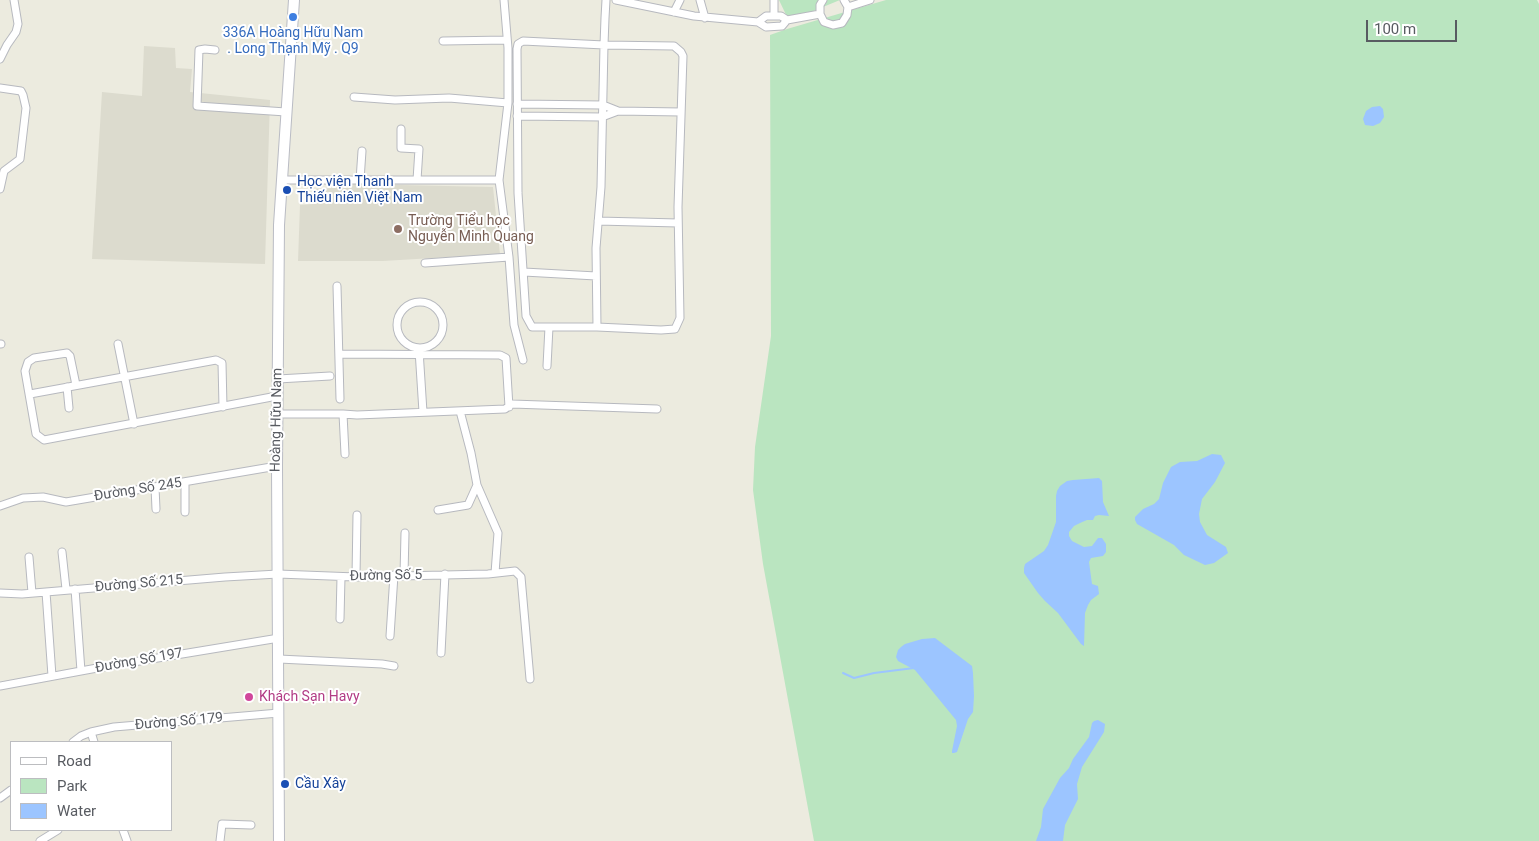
<!DOCTYPE html>
<html>
<head>
<meta charset="utf-8">
<style>
  body { margin:0 }
  #map { position:relative; width:1539px; height:841px; overflow:hidden; background:#ecebdf; font-family:Roboto,sans-serif }
  canvas { display:block }
  .legend { position:absolute; left:10px; top:741px; width:162px; height:90px; box-sizing:border-box; background:#fff; border:1px solid #bcbdc0; margin:0; padding:6px 9px; list-style:none; font-size:15px; color:#585b61 }
  .legend li { display:flex; align-items:center; gap:10px; height:25px }
  .legend b { width:25px; border:1px solid #bcbdc0 }
  .scale { position:absolute; left:1366px; top:20px; width:91px; height:22px; box-sizing:border-box; border:2px solid #585b61; border-top:0; padding-left:6px; font-size:15px; line-height:18px; white-space:nowrap; color:#585b61; -webkit-text-stroke:4px #fff; paint-order:stroke }
</style>
</head>
<body>
<div id="map">
<canvas width="1539" height="841"></canvas>
<ul class="legend">
<li><b style="height:6px;background:#fff"></b>Road</li>
<li><b style="height:14px;background:#bae5c0"></b>Park</li>
<li><b style="height:14px;background:#9cc5ff"></b>Water</li>
</ul>
<div class="scale">100 m</div>
</div>
<script>
const g = document.querySelector('canvas').getContext('2d');
g.lineJoin = 'round';
function paint(path, color) {
  g.fillStyle = color;
  g.fill(path, 'evenodd');
}
function poly(rows) {
  const path = new Path2D();
  for (const r of rows) {
    if (r.length === 3) {
      path.moveTo(r[0] + r[2], r[1]);
      path.arc(r[0], r[1], r[2], 0, 2 * Math.PI);
      continue;
    }
    path.moveTo(r[0], r[1]);
    for (let i = 2; i < r.length; i += 2) path.lineTo(r[i], r[i + 1]);
  }
  return path;
}
function stroke(path, color, width, dash) {
  g.strokeStyle = color;
  g.lineWidth = width;
  g.lineCap = dash ? 'butt' : 'round';
  g.setLineDash(dash || []);
  g.stroke(path);
}
function write(font, color, halo, rows, align = 'center') {
  g.font = font + ' Roboto,sans-serif';
  g.lineWidth = 4;
  g.setLineDash([]);
  g.textBaseline = 'middle';
  g.strokeStyle = halo;
  g.fillStyle = color;
  for (const [text, x, y, turn = 0] of rows) {
    g.save();
    g.translate(x, y);
    g.rotate((+turn || 0) * Math.PI / 180);
    g.textAlign = isNaN(turn) ? turn : align;
    if (halo) g.strokeText(text, 0, 0);
    g.fillText(text, 0, 0);
    g.restore();
  }
}
const education = poly([
  [144,46,175,48,176,68,192,69,190,92,270,100,265,264,92,259,102,92,142,96],
  [352,184,493,187,500,254,383,261,298,261,300,205,313,204,315,189,349,187]
]);
const green = poly([
  [779,0,840,0,789,21],
  [886,0,1537,0,1539,4,1539,841,814,841,763,564,753,490,755,447,771,336,770,35,787,29]
]);
const water = poly([
  [1380,106,1383,109,1384,117,1380,123,1373,126,1365,125,1363,119,1366,111,1372,107],
  [1212,454,1221,455,1225,463,1215,482,1202,499,1199,514,1200,522,1207,535,1226,547,1228,553,1214,563,1205,565,1184,555,1174,545,1137,524,1135,520,1135,517,1143,509,1154,504,1159,499,1163,483,1171,467,1180,462,1197,461],
  [1099,478,1102,481,1103,502,1109,516,1099,515,1095,516,1093,520,1087,520,1080,523,1074,526,1069,532,1069,536,1072,541,1084,547,1092,546,1098,538,1102,538,1106,544,1106,552,1103,556,1091,558,1089,562,1092,584,1098,586,1099,594,1091,600,1088,605,1085,613,1084,646,1081,644,1058,613,1045,601,1038,593,1024,573,1024,568,1025,564,1044,551,1048,545,1056,522,1056,496,1057,491,1060,486,1067,481,1073,480],
  [935,638,972,666,973,673,974,696,973,712,968,719,957,752,954,753,952,753,952,751,957,726,956,720,915,670,898,661,896,657,898,650,901,647,905,644,922,639],
  [1098,720,1105,724,1104,732,1082,767,1077,784,1078,799,1065,825,1063,841,1036,841,1041,827,1043,809,1060,778,1069,768,1073,759,1089,737,1092,723,1094,721]
]);
const stream = poly([
  [843,673,854,678,874,673,914,668]
]);
const street = poly([
  [504,0,508,48,508,103,499,180,509,257,514,325,523,360],
  [616,0,694,16,758,22,766,27,782,26,787,20,820,14],
  [700,0,705,18],
  [774,0,774,16],
  [823,0,820,5,820,14,824,22,833,25,842,23,847,15,848,7,844,0],
  [848,7,870,0],
  [674,12,680,0],
  [758,22,766,16,781,16,787,20],
  [443,41,507,40],
  [215,50,205,49,199,50,197,106,286,112],
  [0,59,7,45,16,32,18,24,14,0],
  [0,88,21,91,23,95,26,108,20,159,4,171,0,189],
  [354,97,395,100,449,98,508,103],
  [517,104,603,105,618,111],
  [517,116,602,117,618,111,681,112],
  [401,129,401,148,419,149,417,180],
  [282,180,499,180],
  [360,180,362,151],
  [598,221,678,223],
  [425,263,509,257],
  [524,272,596,276],
  [337,286,340,399],
  [420,325,23],
  [597,327,661,330,675,329,680,318,678,207,683,56,681,52,674,46,604,45,523,41,518,44,517,49,518,193,526,316,532,327,597,327,596,248,601,187,602,139,604,45,605,18,606,0],
  [0,344,1,344],
  [118,344,134,424],
  [419,350,423,412],
  [339,354,500,355,506,358,509,407],
  [547,366,549,327],
  [278,379,330,376],
  [76,385,70,356,67,353,34,358,28,362,25,371,36,434,44,440,277,396],
  [67,387,69,408],
  [30,394,216,360,222,363,223,407],
  [277,414,343,414,357,415,505,409,512,404,657,409],
  [343,414,345,454],
  [477,485,498,533,495,573],
  [155,487,156,509],
  [0,506,23,498,43,497,66,502,277,466],
  [438,510,468,505,477,485,471,453,460,411],
  [185,512,185,482],
  [62,552,66,589],
  [29,557,32,593],
  [404,575,405,533],
  [356,577,357,515],
  [75,589,81,671],
  [46,592,52,676],
  [0,593,22,594,225,577,278,574,356,577,488,574,515,571,521,577,530,679],
  [340,619,341,577],
  [390,636,394,575],
  [441,653,445,574],
  [279,659,382,664,394,666],
  [0,686,97,668,279,638],
  [73,742,81,736,91,732],
  [94,742,91,732,114,727,279,713],
  [0,798,11,790],
  [123,830,127,841],
  [40,841,58,830],
  [220,841,222,824,251,825]
]);
const secondary = poly([
  [279,841,277,466,279,225,294,0]
]);
const markers = [
  [293,17,5,"#3f7fe0"],
  [287,190,5,"#1a4fb4"],
  [398,229,5,"#8d6e63"],
  [249,697,5,"#d1479c"],
  [285,784,5,"#1a4fb4"]
];
const shopNames = [
  ["336A Hoàng Hữu Nam",293,33],
  [". Long Thạnh Mỹ . Q9",293,49]
];
const transitNames = [
  ["Học viện Thanh",297,182],
  ["Thiếu niên Việt Nam",297,198],
  ["Cầu Xây",295,784]
];
const educationNames = [
  ["Trường Tiểu học",408,221],
  ["Nguyễn Minh Quang",408,237]
];
const streetNames = [
  ["Hoàng Hữu Nam",277,420,-89],
  ["Đường Số 245",138,490,-9],
  ["Đường Số 5",386,576,-1],
  ["Đường Số 215",139,584,-5],
  ["Đường Số 197",139,661,-10],
  ["Đường Số 179",179,722,-5]
];
const hotelNames = [
  ["Khách Sạn Havy",259,697]
];
paint(education, '#dcdbce');
paint(green, '#bae5c0');
paint(water, '#9cc5ff');
stroke(stream, '#9cc5ff', 2);
stroke(street, '#b7b9bf', 9);
stroke(secondary, '#babcc4', 12);
stroke(street, '#fff', 7);
stroke(secondary, '#fff', 10);
for (const [x, y, r, color] of markers) {
  const dot = new Path2D();
  dot.arc(x, y, r, 0, 2 * Math.PI);
  g.fillStyle = color;
  g.fill(dot);
  stroke(dot, '#fff', 2);
}
write('14px', '#366cbe', '#fff', shopNames);
write('14px', '#164399', '#fff', transitNames, 'left');
write('14px', '#785e54', '#fff', educationNames, 'left');
write('14px', '#585b61', '#fff', streetNames);
write('14px', '#b23c85', '#fff', hotelNames, 'left');
</script>
</body>
</html>
